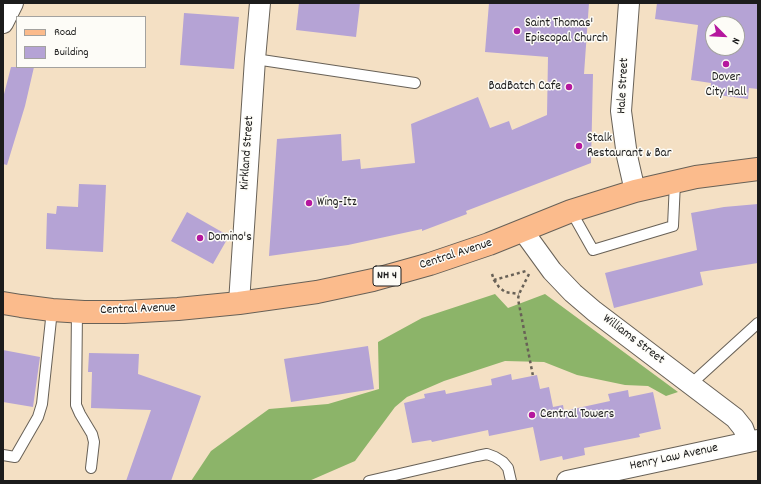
<!DOCTYPE html>
<html>
<head>
<meta charset="utf-8">
<style>
  body { margin:0 }
  #map { position:relative; width:761px; height:484px; overflow:hidden; background:#f4e0c4; font-family:Dekko,sans-serif }
  canvas { display:block }
  .frame { position:absolute; inset:0; border:4px solid #1c1c1c; pointer-events:none }
  .legend { position:absolute; left:16px; top:16px; width:130px; height:52px; box-sizing:border-box; background:#fdfcf7; border:1px solid #a3a29f; margin:0; padding:5px 7px; list-style:none; font-size:12px; color:#1c1c1c }
  .legend li { display:flex; align-items:center; gap:8px; height:20px }
  .legend b { width:20px; border:1px solid #a3a29f }
  .north { position:absolute; left:705px; top:16px; width:40px; height:40px; box-sizing:border-box; background:#fdfcf7; border:1px solid #a3a29f; border-radius:50%; rotate:114deg; font-size:11px; font-weight:700; line-height:16px; text-align:center; color:#1c1c1c }
  .north::after { content:''; display:block; margin:auto; width:14px; height:18px; background:#b5179e; clip-path:polygon(50% 0,100% 100%,50% 72%,0 100%) }
</style>
</head>
<body>
<div id="map">
<canvas width="761" height="484"></canvas>
<div class="frame"></div>
<ul class="legend">
<li><b style="height:5px;background:#fbbb8c"></b>Road</li>
<li><b style="height:11px;background:#b5a3d5"></b>Building</li>
</ul>
<div class="north">N</div>
</div>
<script>
const g = document.querySelector('canvas').getContext('2d');
g.lineJoin = 'round';
function paint(path, color) {
  g.fillStyle = color;
  g.fill(path, 'evenodd');
}
function poly(rows) {
  const path = new Path2D();
  for (const r of rows) {
    path.moveTo(r[0], r[1]);
    for (let i = 2; i < r.length; i += 2) path.lineTo(r[i], r[i + 1]);
  }
  return path;
}
function stroke(path, color, width, dash) {
  g.strokeStyle = color;
  g.lineWidth = width;
  g.lineCap = dash ? 'butt' : 'round';
  g.setLineDash(dash || []);
  g.stroke(path);
}
function write(font, color, halo, rows, align = 'center') {
  g.font = font + ' Dekko,sans-serif';
  g.lineWidth = 3;
  g.setLineDash([]);
  g.textBaseline = 'middle';
  g.strokeStyle = halo;
  g.fillStyle = color;
  for (const [text, x, y, turn = 0] of rows) {
    g.save();
    g.translate(x, y);
    g.rotate((+turn || 0) * Math.PI / 180);
    g.textAlign = isNaN(turn) ? turn : align;
    if (halo) g.strokeText(text, 0, 0);
    g.fillText(text, 0, 0);
    g.restore();
  }
}
const forest = poly([
  [495,294,508,308,545,294,678,392,666,396,648,386,625,385,577,375,544,362,505,361,444,381,407,397,395,407,355,461,309,481,191,481,211,451,269,409,328,404,379,389,378,342,422,318]
]);
const building = poly([
  [299,3,360,3,356,37,296,30],
  [489,3,589,3,584,74,593,74,591,163,466,211,467,214,422,231,422,229,348,245,269,256,277,139,341,134,342,161,360,159,361,169,415,163,411,124,478,97,490,128,509,121,512,130,547,115,548,57,485,52],
  [657,3,758,3,758,89,749,88,748,99,710,94,711,83,691,80,698,25,655,19],
  [713,24,737,24,737,48,713,48],
  [184,13,239,17,234,69,180,65],
  [11,67,34,67,25,106,7,165,3,164,3,98],
  [79,184,106,185,103,252,46,249,47,213,56,214,57,206,78,207],
  [758,204,758,263,700,272,703,285,614,308,605,273,697,250,691,213,724,207],
  [187,212,229,236,213,264,171,241],
  [368,346,374,389,291,402,284,359],
  [3,350,40,357,33,407,3,402],
  [89,353,139,354,138,374,201,396,171,481,126,481,151,410,91,408,92,372,88,372],
  [511,374,512,380,537,375,540,389,549,387,553,407,563,405,564,411,610,401,608,394,628,390,629,397,653,392,661,429,639,434,640,437,584,448,585,455,563,460,562,456,540,461,533,427,489,436,488,430,432,442,431,440,412,443,404,403,425,398,424,394,445,390,446,394,492,385,491,379]
]);
const path = poly([
  [492,274,494,280,526,271],
  [529,274,519,294,518,299,533,376],
  [494,280,499,287,505,292,519,294]
]);
const lane = poly([
  [255,59,415,83],
  [571,211,593,250,673,226,675,182],
  [77,311,76,405,80,414,92,434,94,442,91,468],
  [691,384,758,323],
  [3,455,15,457,38,417,42,404,52,310],
  [369,481,477,456,487,454,495,457,503,462,508,468,511,481]
]);
const street = poly([
  [629,3,621,111,627,156,635,191],
  [3,23,13,3],
  [523,231,552,271,573,293,594,311,735,418,743,428,748,442],
  [239,303,255,59,260,3],
  [567,481,758,440]
]);
const primary = poly([
  [3,303,21,306,52,310,84,312,124,312,178,309,239,303,317,292,373,280,430,264,489,244,571,211,635,191,696,177,758,169]
]);
const markers = [
  [517,31,4,"#b5179e"],
  [726,64,4,"#b5179e"],
  [569,87,4,"#b5179e"],
  [579,146,4,"#b5179e"],
  [309,203,4,"#b5179e"],
  [200,238,4,"#b5179e"],
  [532,415,4,"#b5179e"]
];
const shields = [
  [387,276,28]
];
const shieldNames = [
  ["NH 4",387,276]
];
const poiNames = [
  ["Saint Thomas'",525,24],
  ["Episcopal Church",525,39],
  ["Dover",726,78,"center"],
  ["City Hall",726,93,"center"],
  ["BadBatch Cafe",561,87,"right"],
  ["Stalk",587,139],
  ["Restaurant & Bar",587,154],
  ["Wing-Itz",317,203],
  ["Domino's",208,238],
  ["Central Towers",540,415]
];
const streetNames = [
  ["Hale Street",624,86,-87],
  ["Kirkland Street",248,153,-86],
  ["Central Avenue",456,255,-18],
  ["Central Avenue",138,310,-2],
  ["Williams Street",633,340,37],
  ["Henry Law Avenue",674,458,-12]
];
paint(forest, '#8cb469');
paint(building, '#b5a3d5');
stroke(lane, '#686157', 12);
stroke(street, '#686157', 22);
stroke(primary, '#686157', 24);
stroke(path, '#686157', 2.5, [3, 3]);
stroke(lane, '#fff', 10);
stroke(street, '#fff', 20);
stroke(primary, '#fbbb8c', 22);
for (const [x, y, r, color] of markers) {
  const dot = new Path2D();
  dot.arc(x, y, r, 0, 2 * Math.PI);
  g.fillStyle = color;
  g.fill(dot);
  stroke(dot, '#fdfcf7', 1.5);
}
for (const [x, y, w] of shields) {
  const box = new Path2D();
  box.roundRect(x - w / 2, y - 10, w, 20, 3);
  g.fillStyle = '#fdfcf7';
  g.fill(box);
  stroke(box, '#1c1c1c', 1);
}
write('bold 12px', '#1c1c1c', null, shieldNames);
write('13px', '#1c1c1c', '#fdfcf7', poiNames, 'left');
write('13px', '#1c1c1c', '#fdfcf7', streetNames);
</script>
</body>
</html>
